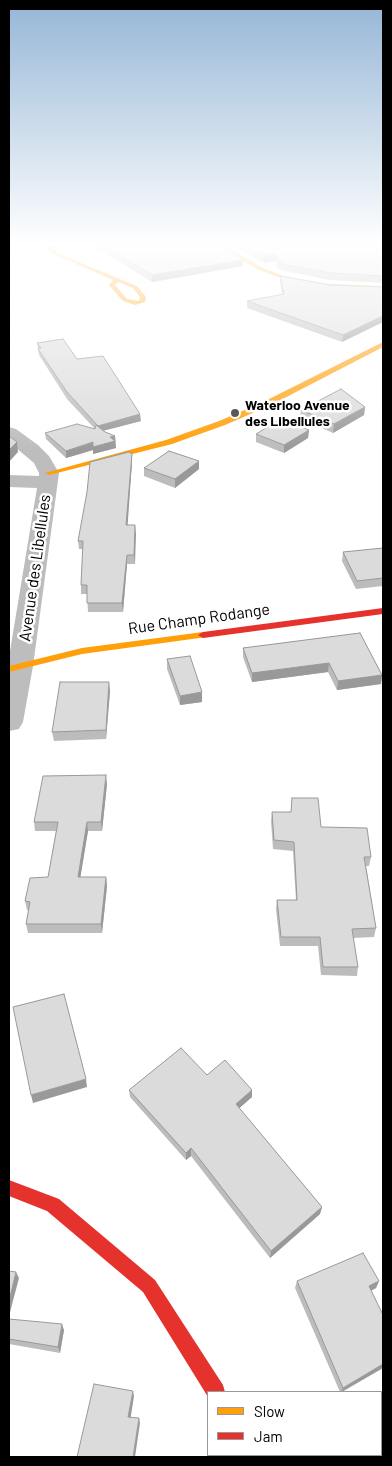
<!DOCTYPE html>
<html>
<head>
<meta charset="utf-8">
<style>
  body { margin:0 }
  #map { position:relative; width:392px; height:1466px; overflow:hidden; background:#fff; font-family:Barlow,sans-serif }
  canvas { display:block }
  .frame { position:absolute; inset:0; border:10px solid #000; pointer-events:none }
  .legend { position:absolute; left:207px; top:1391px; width:175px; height:65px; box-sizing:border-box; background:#fff; border:1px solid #999; margin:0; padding:6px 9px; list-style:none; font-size:15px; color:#000 }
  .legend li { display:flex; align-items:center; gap:10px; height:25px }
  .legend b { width:25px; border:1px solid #999 }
</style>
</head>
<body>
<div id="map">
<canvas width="392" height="1466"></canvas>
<div class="frame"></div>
<ul class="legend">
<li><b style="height:6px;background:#ff9f0a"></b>Slow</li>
<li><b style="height:6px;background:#e5322d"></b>Jam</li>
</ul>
</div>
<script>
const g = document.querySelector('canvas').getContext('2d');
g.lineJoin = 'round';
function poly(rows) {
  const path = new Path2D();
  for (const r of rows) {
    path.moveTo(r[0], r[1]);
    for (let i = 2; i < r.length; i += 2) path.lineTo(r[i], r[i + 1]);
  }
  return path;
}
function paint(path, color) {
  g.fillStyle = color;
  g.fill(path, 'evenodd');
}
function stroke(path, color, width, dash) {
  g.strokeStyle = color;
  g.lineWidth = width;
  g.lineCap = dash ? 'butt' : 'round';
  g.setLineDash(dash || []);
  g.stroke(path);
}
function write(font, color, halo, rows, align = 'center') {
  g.font = font + ' Barlow,sans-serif';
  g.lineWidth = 5;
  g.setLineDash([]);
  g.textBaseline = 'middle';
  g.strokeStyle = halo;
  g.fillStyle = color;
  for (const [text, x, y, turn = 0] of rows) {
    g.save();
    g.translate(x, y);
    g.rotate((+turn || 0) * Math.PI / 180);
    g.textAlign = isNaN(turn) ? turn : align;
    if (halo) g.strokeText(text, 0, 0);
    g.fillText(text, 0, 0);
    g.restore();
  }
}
const street = poly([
  [9,427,16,429,38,445,49,456,59,473,33,666,23,722,19,729,9,731,9,657,37,488,9,487,9,475,39,476,39,473,34,463,9,442,9,427],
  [216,1455,264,1455,265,1457,217,1457,216,1455]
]);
const slow = poly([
  [46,246,52,246,55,251,69,258,137,286,146,297,145,302,135,305,123,301,109,285,113,280,51,253,46,246],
  [118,282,133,288,140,297,139,301,127,299,115,285,118,282],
  [217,246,225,246,263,268,284,276,329,284,383,286,383,290,329,288,281,278,259,270,217,246],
  [383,342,383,347,269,406,225,425,172,444,49,475,45,473,166,440,219,421,263,402,383,342],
  [203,632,208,635,207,637,82,654,9,672,9,666,82,648,203,632]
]);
const jam = poly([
  [383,608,383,614,203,638,198,635,203,632,383,608],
  [9,1180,59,1199,155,1280,223,1385,225,1392,208,1392,208,1397,143,1292,47,1211,9,1196,9,1180]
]);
const wall = poly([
  [94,246,222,246,243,260,243,266,152,282],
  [235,246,383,246,383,283,329,280,286,271,277,268,276,261,264,263],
  [280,276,330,285,383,287,383,322,342,342,247,308,247,301,282,294,280,282],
  [37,343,77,359,141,421,103,431,115,436,116,448,93,454,93,450,66,458,46,439,45,433,95,429,67,399,39,355],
  [365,407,364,415,333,433,300,418,301,410],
  [309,430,308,438,284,453,256,442,256,434],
  [132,454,132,462,127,525,135,525,135,564,127,564,123,612,88,612,87,594,81,594,81,585,83,549,79,549,78,541],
  [144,468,199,469,175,488,144,476],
  [383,548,383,586,356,589,342,561,343,552],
  [360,633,382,675,381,684,337,690,328,672,252,682,243,657,243,648],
  [167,659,202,692,202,702,180,705,167,669],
  [110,691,106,739,54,741,52,732],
  [107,784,102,831,88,831,80,877,106,877,107,886,102,933,28,933,26,924,29,910,27,910,25,901,48,877,56,831,35,831,34,822],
  [292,798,321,827,371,857,369,866,366,866,376,928,374,937,353,938,358,967,357,976,321,975,318,946,280,946,276,909,277,900,296,900,293,851,273,849,271,821,272,812,291,812],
  [207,1075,252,1097,239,1108,322,1207,320,1214,270,1258,191,1156,186,1160,130,1097,129,1090],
  [297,1281,379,1281,376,1288,371,1291,383,1315,383,1368,342,1392,340,1392,295,1288],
  [9,1319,64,1330,60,1353,9,1344]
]);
const shadedWall = poly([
  [276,254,276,261,264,263,264,256],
  [243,260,243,266,152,282,152,275],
  [383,316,383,322,342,342,343,335],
  [365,407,364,415,333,433,334,424],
  [140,414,141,421,98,432,98,426],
  [309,430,308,438,284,453,284,445],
  [115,436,116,448,93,454,93,450,66,458,66,451],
  [17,442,18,452,9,462,9,450],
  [132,454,132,462,127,534,126,525],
  [199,461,199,469,175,488,175,479],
  [135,525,136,534,135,564,134,555],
  [127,555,127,564,123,612,122,603],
  [329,663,328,672,252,682,252,673],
  [382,675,381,684,337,690,338,681],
  [109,682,110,691,106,739,106,730],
  [202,692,202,702,180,705,180,696],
  [106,775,107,784,102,831,101,822],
  [87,822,88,831,79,886,78,877],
  [106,877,107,886,102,933,101,924],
  [86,1079,87,1087,33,1103,31,1095],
  [252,1090,252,1097,235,1112,236,1104],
  [191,1148,191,1156,186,1160,186,1153],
  [322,1207,320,1214,270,1258,271,1251],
  [16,1272,19,1278,9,1316,9,1301],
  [379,1281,376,1288,366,1293,369,1286],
  [62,1324,64,1330,60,1353,58,1347],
  [383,1364,383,1368,341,1392,343,1388],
  [133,1391,134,1396,130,1422,128,1417],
  [139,1418,140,1423,135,1457,133,1457]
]);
const building = poly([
  [104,246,222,246,243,260,152,275,104,246],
  [247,246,383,246,383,276,330,273,287,265,278,261,276,254,264,256,247,246],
  [280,276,330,285,383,287,383,316,343,335,247,301,284,294,280,276],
  [63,339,77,359,103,356,140,414,98,426,67,392,38,349,41,348,37,343,63,339],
  [341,389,365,407,334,424,301,410,341,389],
  [281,419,309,430,284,445,256,434,281,419],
  [77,424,95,429,96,425,105,432,115,436,110,437,115,441,93,447,93,442,66,451,45,433,77,424],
  [9,436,17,442,9,450,9,436],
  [169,451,199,461,175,479,144,468,169,451],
  [129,452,132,454,126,525,135,525,134,555,127,555,122,603,87,603,87,585,81,585,83,541,78,541,87,492,90,462,129,452],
  [383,548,383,578,357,581,343,552,383,548],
  [360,633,382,675,338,681,329,663,252,673,243,648,360,633],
  [190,656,202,692,180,696,167,659,190,656],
  [60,682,109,682,106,730,52,732,60,682],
  [106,775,101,822,87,822,78,877,106,877,101,924,26,924,30,902,25,901,30,878,48,877,58,822,34,822,43,776,106,775],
  [292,798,318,798,321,827,367,828,371,857,364,857,376,928,352,929,358,967,323,967,320,937,281,937,277,900,297,900,294,842,274,840,272,812,291,812,292,798],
  [64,994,86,1079,31,1095,13,1007,64,994],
  [181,1048,207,1075,225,1060,252,1090,236,1104,322,1207,271,1251,191,1148,186,1153,129,1090,181,1048],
  [363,1253,379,1281,369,1286,383,1315,383,1364,343,1388,297,1281,363,1253],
  [9,1271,16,1272,9,1301,9,1271],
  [9,1319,62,1324,58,1347,9,1339,9,1319],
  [94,1384,133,1391,128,1417,139,1418,133,1457,135,1457,77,1457,94,1384],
  [381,1448,383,1448,383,1457,348,1457,348,1455,381,1455,381,1448]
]);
const markers = [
  [235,413,5,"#595959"]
];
const farPoinames = [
  ["Waterloo Avenue",245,405],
  ["des Libellules",245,421]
];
const streetNames = [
  ["Avenue des Libellules",35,568,-82],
  ["Rue Champ Rodange",199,619,-8]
];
paint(street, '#bdbdbd');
paint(slow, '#ff9f0a');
paint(jam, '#e5322d');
paint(wall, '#bcbcbc');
paint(shadedWall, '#999');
paint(building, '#dbdbdb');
stroke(building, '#999', 1);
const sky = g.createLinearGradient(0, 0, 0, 452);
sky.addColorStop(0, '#95b6d6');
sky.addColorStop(0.54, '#fff');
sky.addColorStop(1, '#ffffff00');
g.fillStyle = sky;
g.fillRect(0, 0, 392, 452);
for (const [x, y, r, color] of markers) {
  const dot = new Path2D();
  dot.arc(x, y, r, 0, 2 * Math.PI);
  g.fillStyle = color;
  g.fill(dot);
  stroke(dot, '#fff', 2);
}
write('bold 14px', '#000', '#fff', farPoinames, 'left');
write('16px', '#000', '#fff', streetNames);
</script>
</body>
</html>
